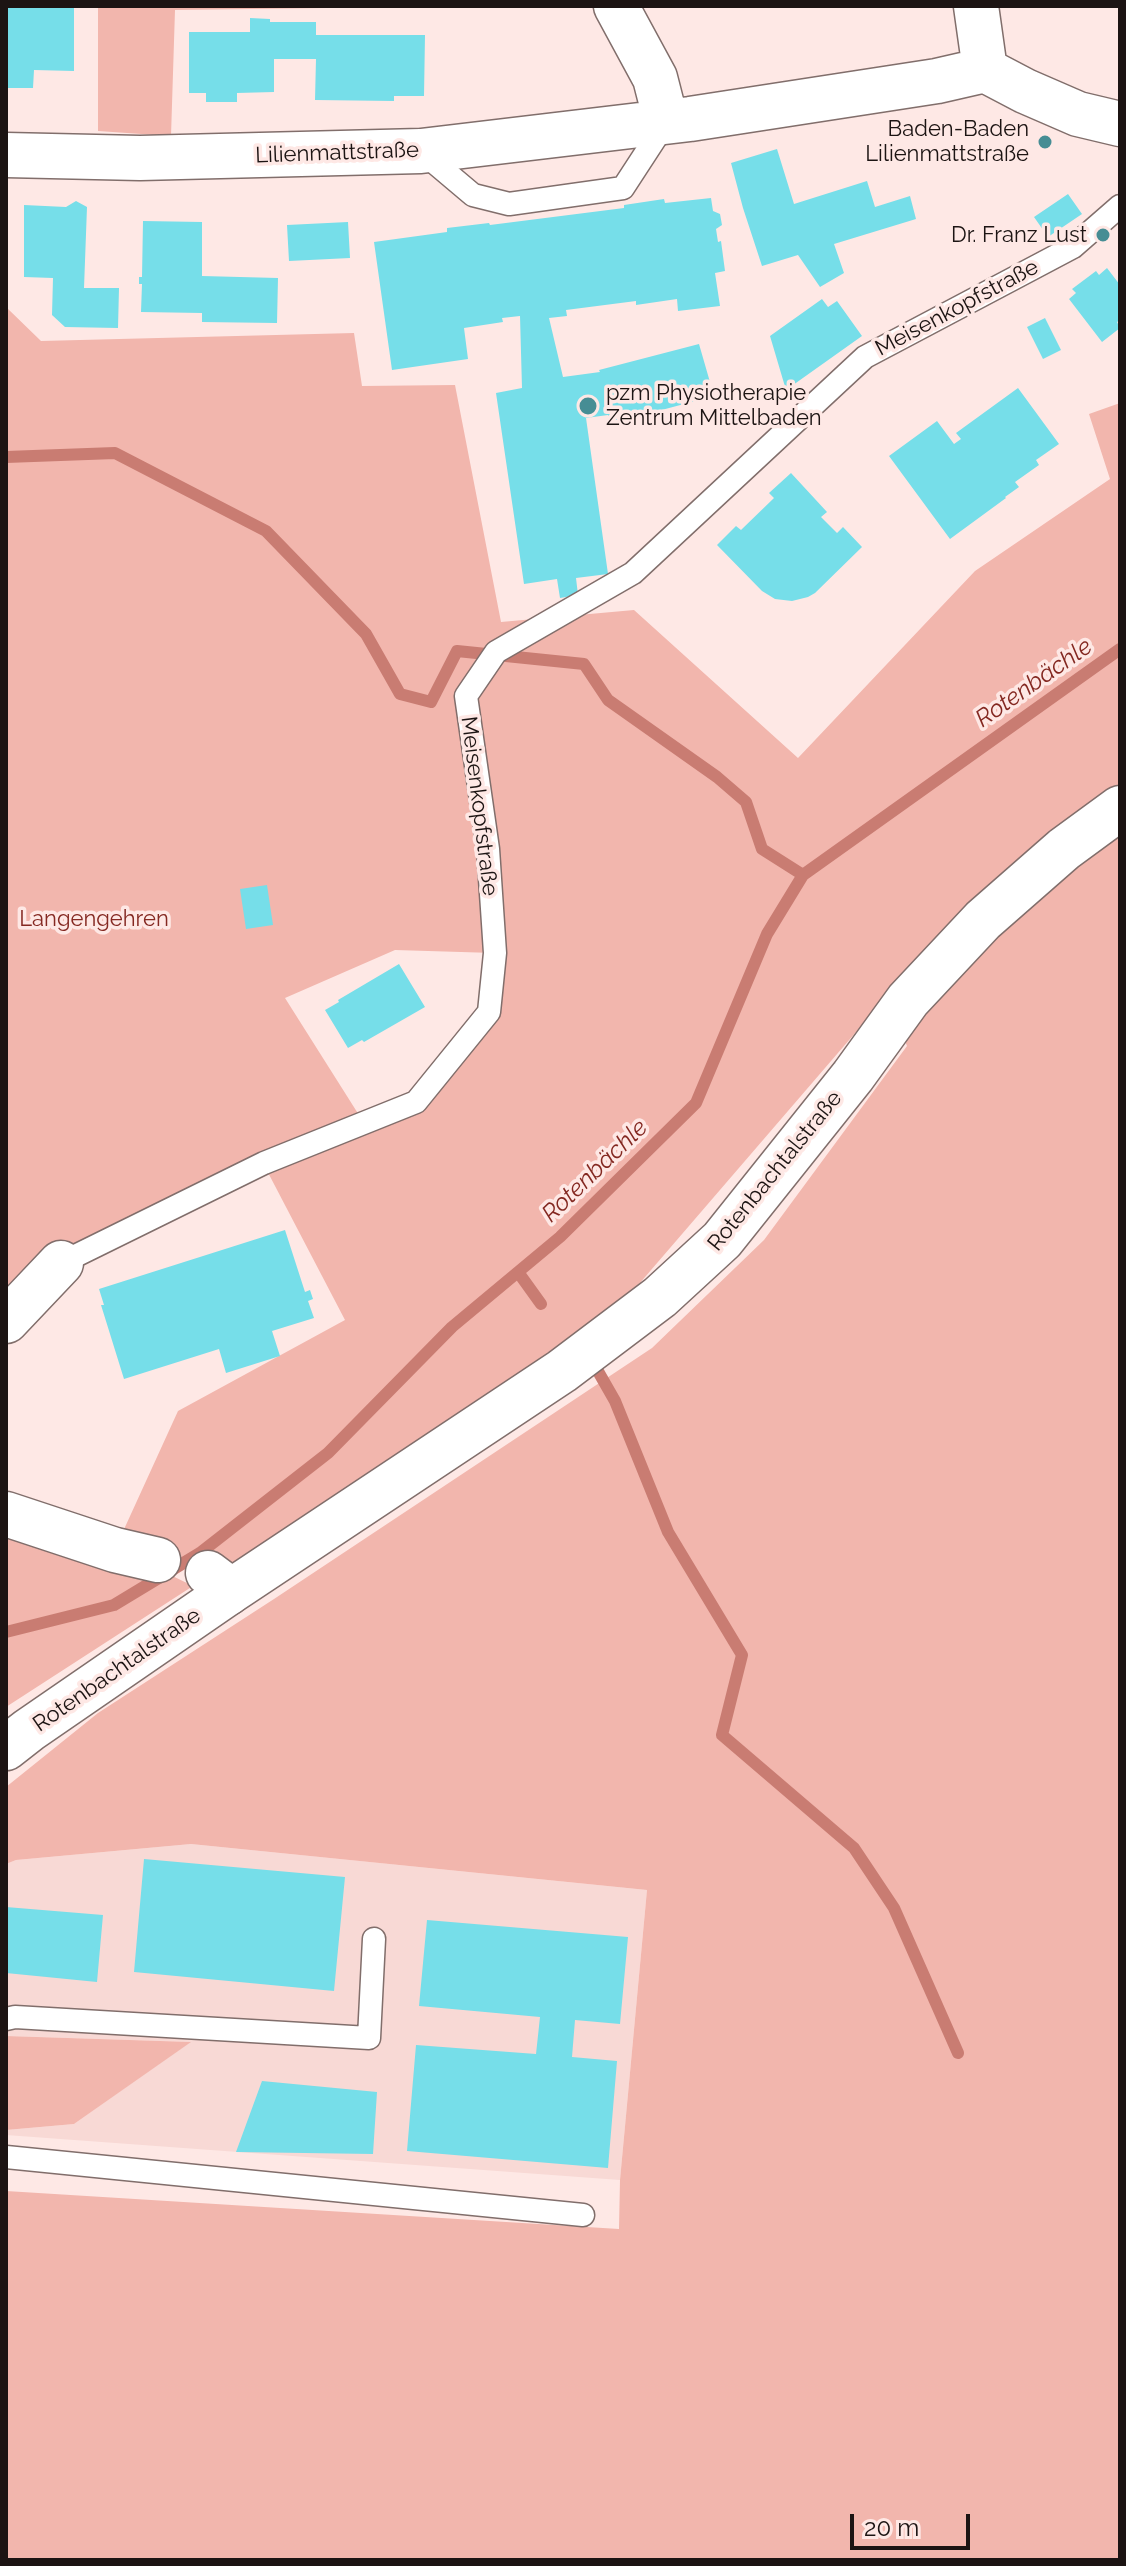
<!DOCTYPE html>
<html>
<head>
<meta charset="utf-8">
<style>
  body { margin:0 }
  #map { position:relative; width:1126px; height:2566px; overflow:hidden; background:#fee8e5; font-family:Raleway,sans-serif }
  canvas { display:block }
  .frame { position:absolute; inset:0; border:8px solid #1c1413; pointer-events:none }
  .scale { position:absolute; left:850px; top:2514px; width:120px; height:36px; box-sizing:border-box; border:4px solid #1c1413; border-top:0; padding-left:10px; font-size:24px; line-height:28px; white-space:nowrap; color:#1c1413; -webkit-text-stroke:6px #fee8e5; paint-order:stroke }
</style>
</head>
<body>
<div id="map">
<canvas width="1126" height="2566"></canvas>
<div class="frame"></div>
<div class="scale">20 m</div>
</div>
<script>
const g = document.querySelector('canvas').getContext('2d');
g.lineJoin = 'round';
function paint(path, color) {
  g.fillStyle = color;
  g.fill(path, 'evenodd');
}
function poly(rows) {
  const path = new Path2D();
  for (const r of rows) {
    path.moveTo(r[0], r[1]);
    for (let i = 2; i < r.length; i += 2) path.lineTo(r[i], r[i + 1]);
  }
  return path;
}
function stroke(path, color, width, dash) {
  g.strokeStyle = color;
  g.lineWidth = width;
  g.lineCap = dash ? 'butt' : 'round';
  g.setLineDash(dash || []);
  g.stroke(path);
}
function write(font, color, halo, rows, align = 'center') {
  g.font = font + ' Raleway,sans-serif';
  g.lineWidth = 7;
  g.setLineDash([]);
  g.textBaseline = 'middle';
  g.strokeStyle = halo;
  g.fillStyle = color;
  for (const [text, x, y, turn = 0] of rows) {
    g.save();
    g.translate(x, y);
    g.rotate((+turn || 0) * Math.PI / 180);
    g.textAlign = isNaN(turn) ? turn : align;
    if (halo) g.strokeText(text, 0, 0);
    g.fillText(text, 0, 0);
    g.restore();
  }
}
const built = poly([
  [191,1844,647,1890,620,2180,6,2135,6,2130,74,2124,190,2042,6,2036,6,1864,16,1860]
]);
const green = poly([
  [98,6,402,6,402,7,175,10,171,136,98,131],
  [6,307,41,341,354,333,362,386,455,385,501,622,634,610,798,758,975,571,1110,479,1089,414,1120,403,1120,2560,6,2560,6,2191,619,2229,620,2180,647,1890,191,1844,16,1860,6,1864,6,1787,98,1713,274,1599,652,1348,764,1240,907,1046,887,996,639,1284,490,1401,238,1566,119,1550,193,1586,6,1707,6,1514,115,1549,178,1411,345,1320,263,1163,6,1298],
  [395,950,494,953,489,1012,416,1102,364,1123,285,998],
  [6,2036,191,2042,74,2124,6,2130]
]);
const stream = poly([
  [6,457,115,453,266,531,366,634,400,694,431,702,457,651,584,664,608,700,717,777,746,802,762,849,803,875],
  [518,1272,541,1304],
  [595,1366,615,1401,668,1532,742,1655,722,1735,854,1848,894,1908,958,2053],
  [6,1632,114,1605,200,1553,328,1453,452,1327,560,1237,696,1103,767,934,803,875,1120,649]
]);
const building = poly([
  [6,6,42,8,42,6,74,6,74,71,34,70,33,88,7,88],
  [250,18,270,19,270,22,316,22,316,35,425,35,424,96,394,96,394,101,315,100,316,59,274,59,274,92,237,93,237,102,206,102,206,93,189,93,189,32,250,32],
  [777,149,794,204,867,181,875,207,910,196,916,219,834,244,844,273,820,287,798,255,762,266,743,208,731,163],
  [1068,194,1082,214,1048,237,1034,217],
  [711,198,713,211,720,214,722,225,716,229,718,242,721,241,725,271,715,273,720,306,678,311,677,299,636,305,636,301,566,310,567,316,549,318,563,377,600,372,599,370,699,344,714,396,613,423,608,415,586,418,608,574,576,578,578,595,560,598,557,579,524,584,496,393,522,388,520,316,502,318,503,322,464,328,468,359,392,370,374,242,447,232,447,228,489,223,490,225,624,208,624,205,664,199,665,203],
  [76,201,87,207,84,288,119,288,118,328,65,327,52,315,53,278,24,277,24,205,66,207],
  [143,221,202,222,202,276,278,278,277,323,202,322,202,313,141,312,142,284,139,284,139,277,142,277],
  [348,222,350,258,289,261,287,225],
  [1107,268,1120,285,1120,320,1117,322,1120,328,1102,342,1069,299,1076,293,1072,289,1096,271,1099,275],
  [822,299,828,307,837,301,862,336,786,390,770,336],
  [1045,318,1061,350,1043,359,1027,327],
  [1018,388,1059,444,1036,460,1039,465,1015,482,1019,487,1005,497,1006,498,950,539,889,456,937,421,954,444,961,439,956,433],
  [791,473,827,512,821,517,837,533,843,527,862,547,815,593,808,597,792,601,775,599,762,591,717,545,736,526,741,530,774,498,769,493],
  [267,885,273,925,246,929,240,889],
  [399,964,425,1007,364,1042,362,1040,348,1048,325,1010,339,1002,338,1000],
  [285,1230,305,1292,310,1290,313,1299,308,1301,314,1318,272,1331,280,1356,226,1373,219,1349,124,1379,101,1305,104,1305,99,1289],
  [144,1859,345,1877,334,1991,134,1972],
  [6,1907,103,1915,97,1982,6,1973],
  [427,1920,628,1937,620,2024,575,2020,572,2057,617,2061,608,2168,407,2151,416,2045,536,2054,540,2017,419,2006],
  [262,2081,377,2092,373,2154,236,2152]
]);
const service = poly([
  [422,152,473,195,509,204,623,188,666,122],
  [61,1263,264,1163,416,1102,489,1012,495,953,488,849,466,696,496,652,633,573,865,357,1073,247,1120,206],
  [6,2019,15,2017,369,2038,374,1939],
  [6,2157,583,2215]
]);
const minor = poly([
  [616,6,655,78,666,121],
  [976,6,985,70,1025,91,1078,114,1120,124],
  [6,155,140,158,421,151,690,119,937,81,985,70],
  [6,1321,61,1263],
  [6,1514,115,1550,158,1560],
  [208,1573,220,1582,228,1593]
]);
const secondary = poly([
  [6,1748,29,1730,228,1593,562,1371,660,1297,722,1240,853,1076,908,1000,983,920,1064,849,1120,808]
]);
const markers = [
  [1045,142,8,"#468d94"],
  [1103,235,8,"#468d94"],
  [588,406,10,"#468d94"]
];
const poiNames = [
  ["Baden-Baden",1029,129],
  ["Lilienmattstraße",1029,154],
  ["Dr. Franz Lust",1087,235],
  ["pzm Physiotherapie",606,393,"left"],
  ["Zentrum Mittelbaden",606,418,"left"]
];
const streetNames = [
  ["Lilienmattstraße",337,153,-2],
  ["Meisenkopfstraße",957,308,-28],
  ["Meisenkopfstraße",479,806,83],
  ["Rotenbachtalstraße",775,1171,-51],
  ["Rotenbachtalstraße",117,1670,-35]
];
const parkNames = [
  ["Langengehren",94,919]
];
const waterNames = [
  ["Rotenbächle",1034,683,-35],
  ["Rotenbächle",595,1171,-44]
];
paint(built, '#f8d9d5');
paint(green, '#f2b6ad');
stroke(stream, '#c97c72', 12);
paint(building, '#76dee9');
stroke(service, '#816e6b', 25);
stroke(minor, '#816e6b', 47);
stroke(secondary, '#816e6b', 47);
stroke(service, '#fff', 22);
stroke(minor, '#fff', 44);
stroke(secondary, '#fff', 44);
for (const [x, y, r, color] of markers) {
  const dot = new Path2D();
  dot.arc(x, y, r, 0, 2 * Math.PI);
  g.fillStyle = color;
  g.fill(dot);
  stroke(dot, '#fee8e5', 3);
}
write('22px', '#1c1413', '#fee8e5', poiNames, 'right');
write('22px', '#1c1413', '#fee8e5', streetNames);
write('22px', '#852922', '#fee8e5', parkNames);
write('italic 24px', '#842821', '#fee8e5', waterNames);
</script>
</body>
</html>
